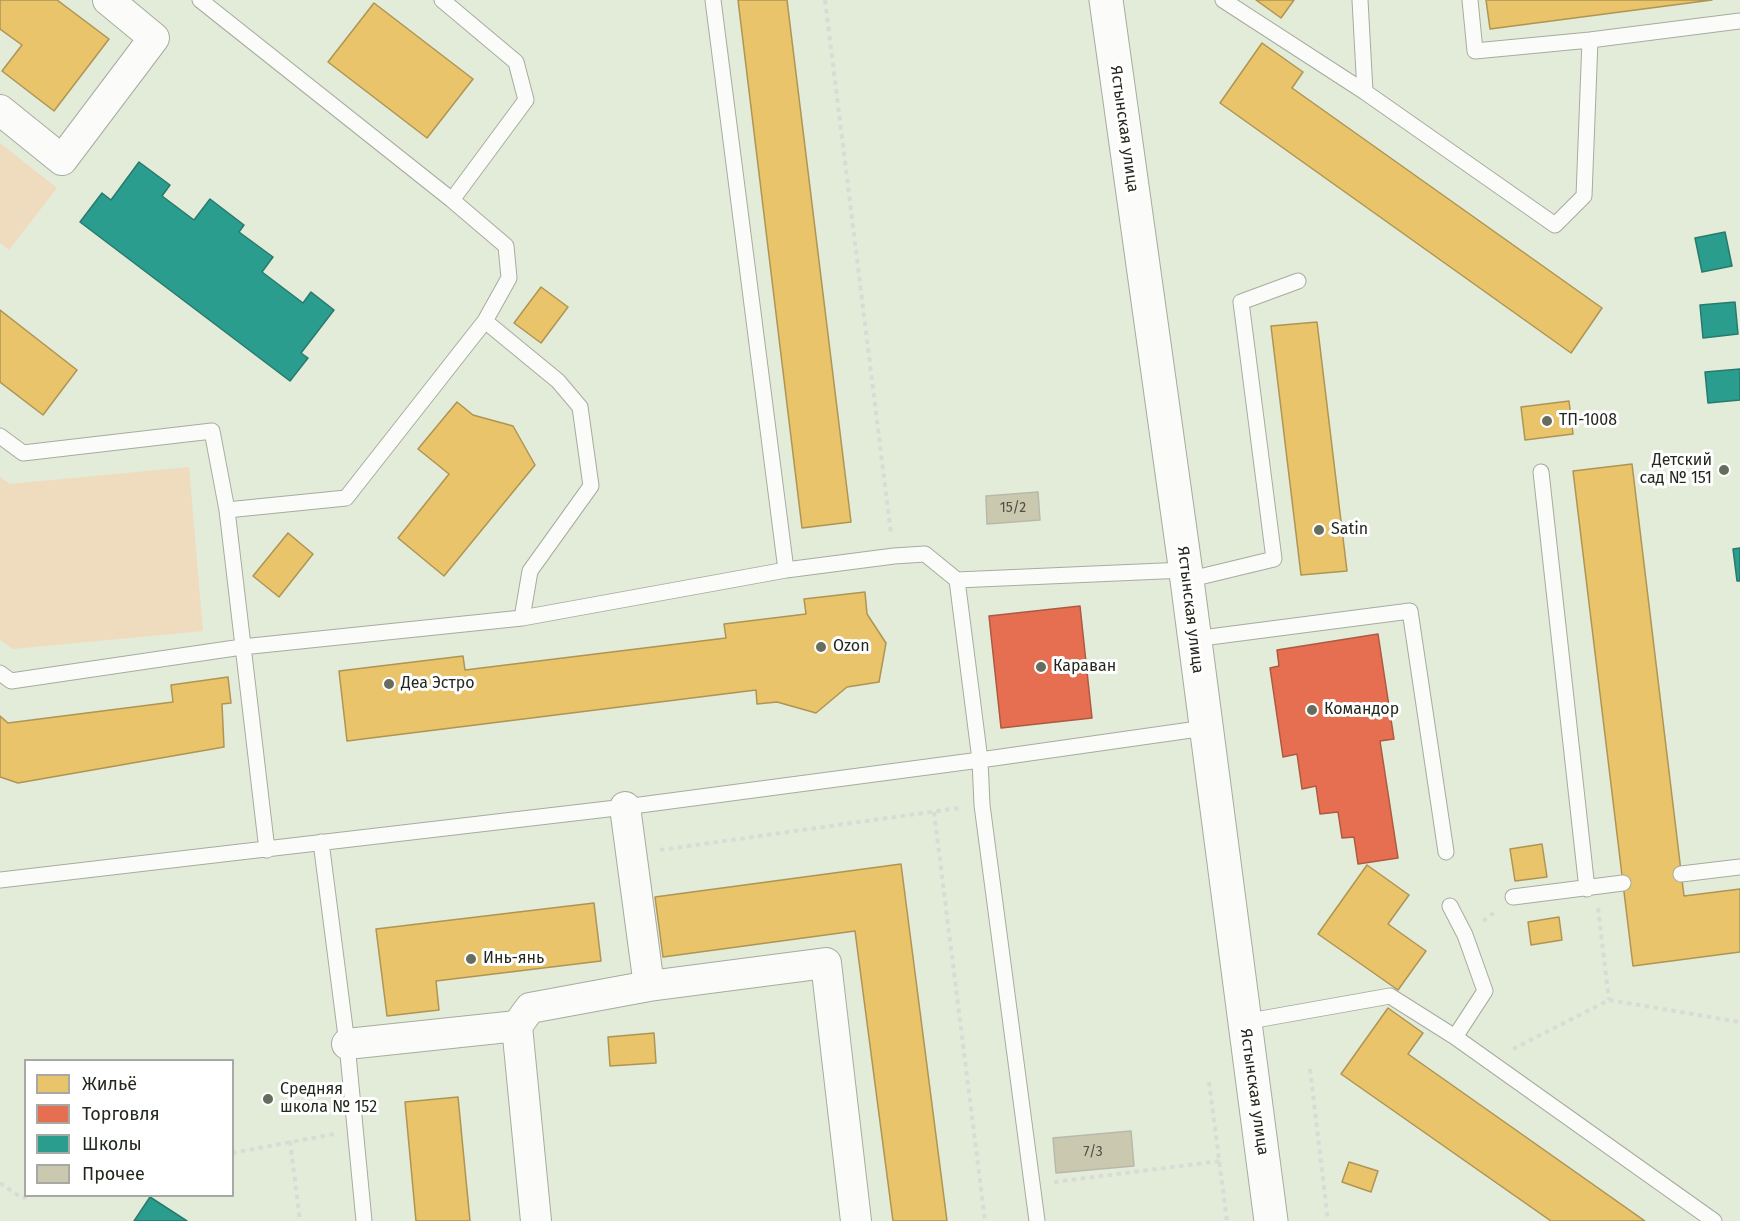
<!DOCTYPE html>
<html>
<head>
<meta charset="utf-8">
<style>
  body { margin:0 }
  #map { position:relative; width:1740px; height:1221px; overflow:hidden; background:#e3ebd9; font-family:"Fira Sans",sans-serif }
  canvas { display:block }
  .legend { position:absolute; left:24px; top:1059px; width:210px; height:138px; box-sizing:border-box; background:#fff; border:2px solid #a7a9a4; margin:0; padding:8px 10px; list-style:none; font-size:18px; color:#23281c }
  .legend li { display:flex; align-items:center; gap:12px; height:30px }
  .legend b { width:30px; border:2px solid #a7a9a4 }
</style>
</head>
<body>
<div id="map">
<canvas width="1740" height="1221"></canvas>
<ul class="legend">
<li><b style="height:16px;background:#e9c46a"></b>Жильё</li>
<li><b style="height:16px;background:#e76f51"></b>Торговля</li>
<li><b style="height:16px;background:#2a9d8f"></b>Школы</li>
<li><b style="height:16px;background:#cac9b0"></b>Прочее</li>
</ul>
</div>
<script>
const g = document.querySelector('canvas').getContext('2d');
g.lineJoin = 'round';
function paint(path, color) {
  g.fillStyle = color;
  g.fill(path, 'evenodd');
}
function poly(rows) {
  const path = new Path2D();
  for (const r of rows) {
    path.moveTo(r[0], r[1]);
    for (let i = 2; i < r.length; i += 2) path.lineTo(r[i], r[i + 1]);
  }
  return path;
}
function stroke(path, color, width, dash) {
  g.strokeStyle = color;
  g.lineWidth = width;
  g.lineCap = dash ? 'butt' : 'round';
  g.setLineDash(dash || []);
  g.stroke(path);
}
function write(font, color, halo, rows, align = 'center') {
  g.font = font + ' "Fira Sans",sans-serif';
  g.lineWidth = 6;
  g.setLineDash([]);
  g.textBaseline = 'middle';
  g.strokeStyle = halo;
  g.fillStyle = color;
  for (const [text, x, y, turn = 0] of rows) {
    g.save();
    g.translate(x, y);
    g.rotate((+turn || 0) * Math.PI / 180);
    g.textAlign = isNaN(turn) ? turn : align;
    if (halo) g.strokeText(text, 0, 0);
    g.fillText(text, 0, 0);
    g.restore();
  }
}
const green = poly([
  [0,143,57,188,9,250,0,243],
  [189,467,203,631,13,649,0,640,0,477,10,484]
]);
const homes = poly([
  [0,0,57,0,109,39,54,111,2,71,22,45,0,29,0,0],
  [738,0,787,0,851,522,802,528,738,0],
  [1256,0,1294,0,1281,18,1256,0],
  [1486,0,1712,0,1490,29,1486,0],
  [374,3,473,79,427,138,328,62,374,3],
  [1262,43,1303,72,1292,88,1602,308,1571,353,1220,103,1262,43],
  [541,287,568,307,541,343,514,323,541,287],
  [0,310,77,370,43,415,0,382,0,310],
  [1317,322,1347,571,1301,575,1271,326,1317,322],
  [1569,401,1573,434,1525,440,1521,407,1569,401],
  [457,402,473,415,513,426,535,465,444,576,398,538,449,474,418,449,457,402],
  [1632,464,1684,896,1740,889,1740,952,1633,966,1573,471,1632,464],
  [288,533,313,554,279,597,253,576,288,533],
  [865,592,867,614,886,643,879,682,847,687,816,713,777,702,757,704,756,690,347,741,339,671,463,656,465,670,726,638,724,624,806,614,804,599,865,592],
  [228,677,231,703,222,704,224,747,18,783,0,777,0,716,8,723,173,702,171,685,228,677],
  [1542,844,1547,877,1515,881,1510,849,1542,844],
  [901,864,947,1221,893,1221,855,931,663,957,655,897,901,864],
  [1367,865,1409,895,1388,924,1426,951,1398,990,1318,934,1367,865],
  [594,903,601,961,436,981,439,1010,387,1016,376,929,594,903],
  [1559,917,1562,940,1531,945,1528,922,1559,917],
  [1388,1008,1423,1033,1408,1054,1645,1221,1551,1221,1341,1074,1388,1008],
  [654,1033,656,1063,610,1066,608,1037,654,1033],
  [458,1097,470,1221,416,1221,405,1102,458,1097],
  [1349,1162,1378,1171,1371,1192,1342,1182,1349,1162]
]);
const shops = poly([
  [1080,606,1092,718,1001,728,989,616,1080,606],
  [1378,634,1394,739,1380,741,1398,858,1358,864,1354,837,1342,838,1338,812,1320,814,1316,786,1302,789,1297,754,1283,757,1270,668,1279,666,1277,650,1378,634]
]);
const schools = poly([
  [139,162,170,185,162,196,194,220,210,199,244,225,239,232,273,257,262,272,303,303,311,292,334,310,301,353,308,358,290,381,80,222,102,193,111,200,139,162],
  [1725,232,1732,266,1702,272,1695,238,1725,232],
  [1735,302,1738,334,1703,338,1700,305,1735,302],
  [1740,369,1740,400,1708,403,1705,372,1740,369],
  [1740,548,1740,581,1737,581,1733,549,1740,548],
  [150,1197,187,1221,134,1221,150,1197]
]);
const building = poly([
  [1038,492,1040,520,987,524,986,496,1038,492],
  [1131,1131,1134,1166,1056,1173,1053,1138,1131,1131]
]);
const path = poly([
  [825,0,891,534],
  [934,812,985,1221],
  [660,850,959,808],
  [1598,908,1609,1000],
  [1483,921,1496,911],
  [1513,1049,1609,1000,1740,1022],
  [1310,1069,1328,1221],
  [1209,1082,1227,1221],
  [290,1141,300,1221],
  [232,1153,334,1134],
  [1054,1182,1220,1161],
  [0,1183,22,1198,32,1196]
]);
const lane = poly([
  [200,0,452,200],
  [713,0,786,570],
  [1223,0,1365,92,1555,225,1584,196,1590,40],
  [1360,0,1365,92],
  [1470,0,1475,51,1590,40,1740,21],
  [485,321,558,381,580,407,591,486,530,571,522,618],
  [0,436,23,453,212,431,227,510,267,850],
  [1541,472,1587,889],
  [227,510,346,498,485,321,509,278,506,246,452,200,526,100,516,62,442,0],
  [957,580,980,760,982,805,1037,1221],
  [1187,580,1274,559,1241,302,1298,281],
  [1194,639,1410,611,1446,852],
  [0,673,11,681,242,647,522,618,786,570,894,556,925,554,957,580,1185,570],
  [321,842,347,1044,364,1221],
  [1681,874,1740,867],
  [0,880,625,807,980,760,1205,728],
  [1513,897,1623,883],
  [1450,906,1465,935,1485,991,1455,1037],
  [1244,1022,1390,996,1455,1037,1714,1221]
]);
const street = poly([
  [0,110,62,160,154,38,108,0],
  [625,807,649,986],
  [347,1044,517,1026],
  [536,1221,517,1026,530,1008,649,986,826,963,856,1221]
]);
const secondary = poly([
  [1106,0,1187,580,1271,1221]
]);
const markers = [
  [1547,421,6,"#666c5e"],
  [1724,470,6,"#666c5e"],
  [1319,530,6,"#666c5e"],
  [821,647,6,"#666c5e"],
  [1041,667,6,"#666c5e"],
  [389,684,6,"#666c5e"],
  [1312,710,6,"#666c5e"],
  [471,959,6,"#666c5e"],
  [268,1099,6,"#666c5e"]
];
const numberNames = [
  ["15/2",1013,508],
  ["7/3",1093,1152]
];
const streetNames = [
  ["Ястынская улица",1124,129,82],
  ["Ястынская улица",1190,610,83],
  ["Ястынская улица",1254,1092,82]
];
const poiNames = [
  ["ТП-1008",1559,421],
  ["Детский",1712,461,"right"],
  ["сад № 151",1712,479,"right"],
  ["Satin",1331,530],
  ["Ozon",833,647],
  ["Караван",1053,667],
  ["Деа Эстро",401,684],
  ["Командор",1324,710],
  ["Инь-янь",483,959],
  ["Средняя",280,1090],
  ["школа № 152",280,1108]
];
paint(green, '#efdbbe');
paint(homes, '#e9c46a');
stroke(homes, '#ae9553', 1.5);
paint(shops, '#e76f51');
stroke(shops, '#ac5a41', 1.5);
paint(schools, '#2a9d8f');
stroke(schools, '#287a6c', 1.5);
paint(building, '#cac9b0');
stroke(building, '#b7baab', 1.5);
stroke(lane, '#a6ac9f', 17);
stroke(street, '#a6ac9f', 32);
stroke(secondary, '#a6ac9f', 35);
stroke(path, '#d9dcd6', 4, [4.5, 4.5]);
stroke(lane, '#fbfcf9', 15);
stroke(street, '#fbfcf9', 30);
stroke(secondary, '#fbfcf9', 33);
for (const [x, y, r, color] of markers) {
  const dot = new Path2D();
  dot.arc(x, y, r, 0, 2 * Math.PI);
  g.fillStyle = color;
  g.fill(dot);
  stroke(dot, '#fff', 2);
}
write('14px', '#4d5041', null, numberNames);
write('16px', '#23281c', '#fff', streetNames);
write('16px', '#23281c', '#fff', poiNames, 'left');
</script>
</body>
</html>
